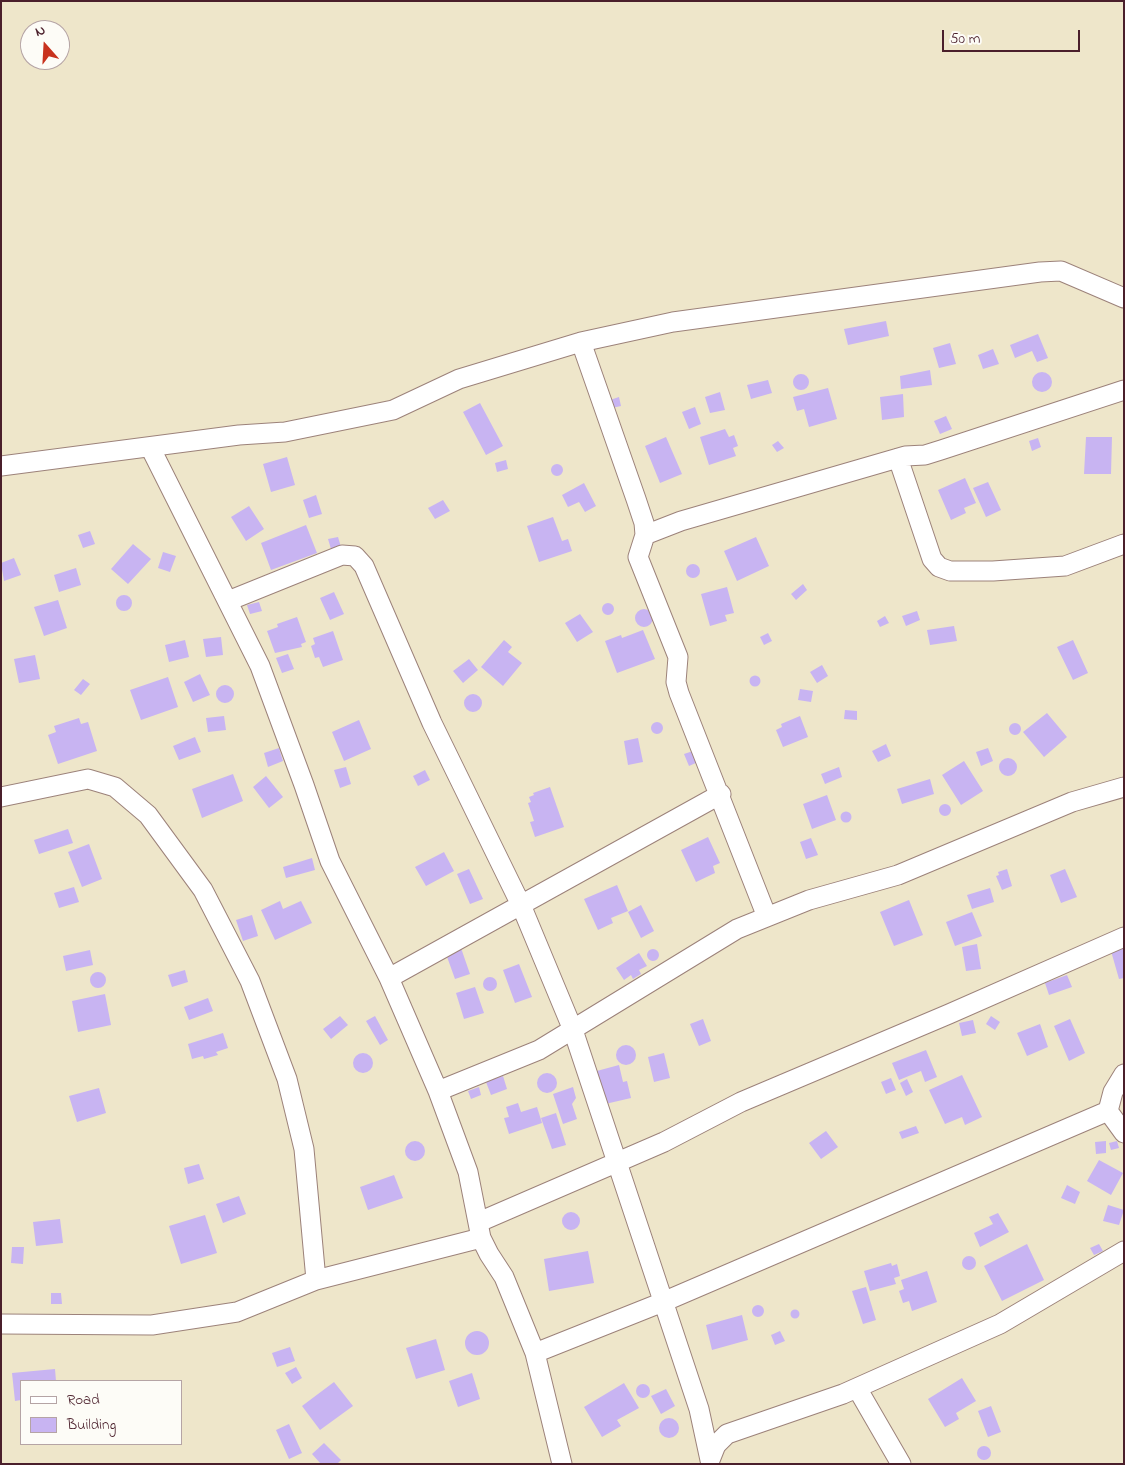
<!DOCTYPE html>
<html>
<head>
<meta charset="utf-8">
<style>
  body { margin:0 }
  #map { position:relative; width:1125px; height:1465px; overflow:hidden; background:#eee6ca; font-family:"Indie Flower",sans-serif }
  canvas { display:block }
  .frame { position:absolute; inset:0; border:2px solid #4a1f2b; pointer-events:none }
  .legend { position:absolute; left:20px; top:1380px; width:162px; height:65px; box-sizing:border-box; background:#fdfcf7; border:1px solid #b5a4a5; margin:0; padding:6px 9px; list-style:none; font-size:15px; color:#4a1f2b }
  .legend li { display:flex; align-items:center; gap:10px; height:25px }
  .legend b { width:25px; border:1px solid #b5a4a5 }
  .north { position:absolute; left:20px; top:20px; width:50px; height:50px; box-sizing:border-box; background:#fdfcf7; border:1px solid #b5a4a5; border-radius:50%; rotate:341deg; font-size:14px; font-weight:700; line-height:20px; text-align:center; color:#4a1f2b }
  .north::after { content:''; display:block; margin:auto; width:18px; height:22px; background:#c8321e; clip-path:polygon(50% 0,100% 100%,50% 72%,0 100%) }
  .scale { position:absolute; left:942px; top:30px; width:138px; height:22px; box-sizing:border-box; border:2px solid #4a1f2b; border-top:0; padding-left:6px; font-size:15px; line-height:18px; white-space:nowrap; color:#4a1f2b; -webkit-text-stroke:4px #fdfcf7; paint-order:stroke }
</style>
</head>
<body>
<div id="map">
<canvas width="1125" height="1465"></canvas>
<div class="frame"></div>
<ul class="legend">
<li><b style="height:6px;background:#fff"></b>Road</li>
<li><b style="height:14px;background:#c8b4f2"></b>Building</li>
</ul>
<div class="north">N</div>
<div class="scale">50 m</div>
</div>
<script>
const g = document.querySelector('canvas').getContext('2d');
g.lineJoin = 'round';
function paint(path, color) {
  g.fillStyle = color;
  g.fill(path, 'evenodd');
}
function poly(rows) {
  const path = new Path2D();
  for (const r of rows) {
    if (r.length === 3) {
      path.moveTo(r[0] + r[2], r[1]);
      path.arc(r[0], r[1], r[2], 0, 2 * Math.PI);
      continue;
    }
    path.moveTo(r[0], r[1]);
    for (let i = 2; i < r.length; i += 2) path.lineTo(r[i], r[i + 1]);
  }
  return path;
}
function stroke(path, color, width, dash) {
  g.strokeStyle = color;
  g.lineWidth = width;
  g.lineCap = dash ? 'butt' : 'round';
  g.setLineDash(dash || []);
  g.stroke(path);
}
const building = poly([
  [886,321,889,336,848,345,844,329],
  [1038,334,1048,358,1037,362,1032,351,1015,358,1010,345],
  [950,343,956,364,939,368,933,348],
  [993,349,999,364,983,369,978,355],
  [930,370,932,385,901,389,900,376],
  [1042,382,10],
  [801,382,8],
  [768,380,772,393,751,399,747,385],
  [828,388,837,419,809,427,804,409,797,411,793,397],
  [720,392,725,410,710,413,705,397],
  [903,394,904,417,882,420,880,397],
  [619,397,621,406,612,408,610,400],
  [480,403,503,446,486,455,463,412],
  [695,407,701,424,689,429,682,412],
  [946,416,952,429,940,434,934,421],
  [725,429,729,437,734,435,738,446,733,448,736,456,709,465,700,437],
  [666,437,682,474,660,483,645,446],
  [1086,437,1112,437,1111,474,1084,474],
  [1038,438,1041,447,1032,451,1029,441],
  [778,441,784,448,777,452,772,445],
  [287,457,295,485,271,492,263,464],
  [506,460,508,469,497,472,495,463],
  [557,470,6],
  [965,478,976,503,964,508,966,513,951,520,938,490],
  [988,482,1001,510,986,517,973,488],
  [584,483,596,506,585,512,579,502,568,507,562,495],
  [316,495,322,514,309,518,303,500],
  [443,500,450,511,435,519,428,508],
  [249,506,264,529,246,541,231,517],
  [553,517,562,541,568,539,572,551,539,562,527,526],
  [306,525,317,553,271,570,261,543],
  [90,531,95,544,83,548,78,535],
  [338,537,341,547,331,549,328,539],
  [756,537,769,566,737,581,724,551],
  [133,544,151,559,128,584,111,569],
  [163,552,176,556,170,572,158,568],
  [14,558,21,575,4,581,1,563],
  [693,571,7],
  [76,568,81,585,59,592,54,575],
  [803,584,807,590,796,600,791,594],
  [727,587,734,613,725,615,727,621,710,626,701,594],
  [334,592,344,614,330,620,320,598],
  [124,603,8],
  [58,600,67,628,44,636,34,607],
  [259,602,262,611,250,614,247,605],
  [608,609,6],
  [644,618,9],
  [917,611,920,620,906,626,902,616],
  [580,614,593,632,577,642,565,623],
  [885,616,889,623,880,627,877,621],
  [297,617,306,642,301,644,302,647,275,653,267,631,278,627,277,624],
  [954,626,957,641,930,645,927,630],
  [643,630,655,659,617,673,605,641,621,635,622,638],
  [333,631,343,660,323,667,319,657,315,658,311,646,315,644,313,638],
  [768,633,772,641,764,645,760,637],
  [221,637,223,655,206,657,203,639],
  [185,640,189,657,169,662,165,645],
  [504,640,512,647,508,652,522,663,503,686,481,667],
  [1073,640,1088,673,1073,680,1057,647],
  [288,654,294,669,282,673,276,658],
  [35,655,40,679,19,683,14,659],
  [469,659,478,670,463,683,453,671],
  [822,665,828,676,817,683,810,672],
  [200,674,210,695,193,702,184,682],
  [755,681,5.5],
  [168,677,178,707,141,720,130,690],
  [83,679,90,684,81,695,74,690],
  [225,694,9],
  [800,689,813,691,811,702,798,700],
  [473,703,9],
  [845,710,857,711,857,720,844,719],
  [1047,713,1067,737,1044,757,1023,732],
  [224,716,226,730,208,732,206,718],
  [800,716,808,737,783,747,776,730,782,727,781,724],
  [79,718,81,724,88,722,97,751,58,764,48,735,56,732,54,726],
  [359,720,371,749,344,761,332,732],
  [657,728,6],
  [1015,729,6],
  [195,737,201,752,179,760,173,746],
  [638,738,643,762,628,765,624,741],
  [886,744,891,756,878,762,872,751],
  [279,748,283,761,268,767,264,753],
  [988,748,993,761,981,766,976,752],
  [693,751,698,762,689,766,684,754],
  [1008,767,9],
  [964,761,983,791,961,805,942,775],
  [346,767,351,784,340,788,334,770],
  [839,767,842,777,825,784,821,774],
  [425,770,430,780,418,786,413,776],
  [233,774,243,801,202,818,192,789],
  [266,776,283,797,269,808,253,787],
  [930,779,934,794,902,804,897,789],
  [550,787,564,827,535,837,530,822,534,821,528,803,531,802,529,797,534,795,533,793],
  [827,795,836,820,812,829,803,804],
  [945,810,6],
  [846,817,5.5],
  [68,829,73,843,39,854,34,840],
  [708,837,720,863,713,866,715,873,696,882,681,850],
  [811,838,818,855,806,859,800,842],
  [89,844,102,879,82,887,68,852],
  [444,852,454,871,426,886,415,867],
  [312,858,315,870,286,878,283,867],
  [469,869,483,899,470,904,457,874],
  [1007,869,1012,886,1002,890,996,876,999,875,998,872],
  [1065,869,1077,897,1061,903,1050,875],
  [617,885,628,911,611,918,613,923,598,930,584,899],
  [74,887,79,902,59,908,54,893],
  [990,888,994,902,972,909,967,895],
  [909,900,923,935,894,946,880,912],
  [280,901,283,909,301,901,312,923,275,940,261,910],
  [641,905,654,931,641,938,628,912],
  [972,912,982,936,955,946,946,922],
  [252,915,258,936,243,941,236,920],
  [977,944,981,969,966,971,962,947],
  [1124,947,1124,978,1119,979,1111,951],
  [461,948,470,974,455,979,446,954],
  [653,955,6],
  [90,950,93,965,66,971,63,956],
  [639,953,647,966,639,970,641,974,633,979,631,975,624,980,616,968],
  [519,964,532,997,515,1003,503,970],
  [185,970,188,982,172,987,168,975],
  [98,980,8],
  [1067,975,1072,987,1049,995,1045,983],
  [490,984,7],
  [475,987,484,1013,464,1019,456,993],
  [105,994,111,1025,78,1032,72,1001],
  [208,998,213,1011,189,1020,184,1007],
  [340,1016,348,1025,331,1039,323,1029],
  [375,1016,388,1040,380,1045,366,1021],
  [991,1016,1000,1022,995,1030,986,1024],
  [703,1019,711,1041,699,1046,690,1024],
  [1070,1019,1085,1053,1069,1061,1054,1026],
  [973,1020,976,1033,962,1036,959,1023],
  [1040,1024,1048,1047,1027,1056,1017,1033],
  [223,1033,228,1048,216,1052,218,1055,204,1059,203,1056,192,1059,188,1044],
  [626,1055,10],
  [926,1050,937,1077,925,1082,921,1071,899,1080,892,1063],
  [664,1053,670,1078,654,1082,648,1057],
  [363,1063,10],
  [619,1065,623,1082,627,1081,631,1098,601,1105,593,1072],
  [547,1083,10],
  [962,1075,982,1117,965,1125,962,1117,945,1124,929,1090],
  [503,1076,507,1089,491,1095,486,1082],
  [891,1078,896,1090,886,1094,881,1082],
  [907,1079,913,1092,906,1096,900,1083],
  [479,1087,481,1095,471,1099,468,1091],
  [573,1087,576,1098,572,1104,577,1119,563,1124,553,1094],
  [99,1088,106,1113,77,1122,69,1096],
  [518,1103,521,1112,537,1107,542,1123,509,1134,504,1118,509,1117,506,1107],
  [556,1113,566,1145,552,1149,541,1118],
  [916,1126,919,1133,902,1139,899,1132],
  [826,1131,838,1147,821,1159,809,1143],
  [1106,1141,1106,1153,1096,1154,1095,1142],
  [1117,1141,1119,1148,1111,1150,1109,1143],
  [415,1151,10],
  [1099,1160,1123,1173,1111,1195,1087,1181],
  [199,1164,204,1179,188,1184,184,1168],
  [394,1175,403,1198,368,1210,360,1187],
  [1067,1185,1080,1192,1075,1204,1061,1198],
  [239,1196,246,1214,223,1223,216,1204],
  [1108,1205,1124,1210,1119,1225,1103,1221],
  [571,1221,9],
  [998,1213,1009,1232,980,1247,974,1233,993,1224,989,1217],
  [205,1215,217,1253,181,1264,169,1226],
  [60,1219,63,1243,36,1246,33,1222],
  [1027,1244,1044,1280,1002,1301,984,1266],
  [1099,1244,1103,1251,1094,1255,1090,1248],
  [12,1247,24,1247,23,1264,11,1263],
  [588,1251,594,1283,549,1291,544,1259],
  [969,1263,7],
  [891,1263,892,1266,897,1264,900,1276,894,1278,896,1284,870,1291,864,1271],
  [927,1271,937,1302,912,1311,909,1301,903,1303,899,1291,904,1289,901,1280],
  [866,1287,876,1320,863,1324,852,1291],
  [51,1293,61,1293,62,1304,51,1304],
  [758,1311,6],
  [795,1314,4.5],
  [742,1315,748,1340,712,1350,706,1325],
  [780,1331,785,1341,775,1345,771,1335],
  [477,1343,12],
  [436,1339,445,1370,416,1379,406,1348],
  [290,1347,295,1361,277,1367,272,1353],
  [296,1367,302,1378,292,1384,285,1373],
  [55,1369,56,1381,21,1381,21,1400,15,1401,12,1373],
  [472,1373,480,1399,458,1407,449,1381],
  [962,1378,976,1401,956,1413,959,1419,945,1427,928,1399],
  [334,1382,353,1406,320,1430,302,1406],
  [624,1383,639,1408,617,1420,621,1426,602,1437,584,1407],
  [643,1391,7],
  [666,1389,675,1406,661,1414,651,1396],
  [991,1406,1001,1432,988,1437,978,1411],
  [669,1428,10],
  [289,1424,302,1453,289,1459,276,1430],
  [324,1443,341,1460,337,1464,321,1464,312,1454],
  [984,1453,7]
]);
const minor = poly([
  [581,342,636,499,644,523,645,535,681,521,905,456,925,455,941,450,1124,390],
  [150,447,260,666,304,785,330,861,389,978,438,1091,468,1172,481,1238],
  [898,458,932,559,939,567,950,571,993,571,1065,566,1124,544],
  [1,466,239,435,285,432,393,410,459,379,581,342,673,322,1040,272,1061,271,1124,298],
  [645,535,638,557,678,657,676,682,679,693,767,917],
  [228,601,342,555,355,556,364,566,432,723,521,905,573,1030,699,1409,710,1460,716,1445,727,1434,843,1394,1000,1324,1124,1251],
  [1,797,88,779,115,787,148,815,203,890,250,981,287,1079,304,1149,316,1280],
  [389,978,721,794],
  [438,1091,539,1050,737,929,809,900,898,875,1072,802,1124,787],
  [1108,1111,1113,1092,1124,1074],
  [479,1222,664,1142,741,1102,949,1014,1124,937],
  [1,1324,152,1325,237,1312,316,1280,481,1238,489,1254,504,1277,535,1353,663,1302,1108,1111,1124,1133],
  [535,1353,562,1464],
  [857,1388,901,1464]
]);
paint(building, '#c8b4f2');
stroke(minor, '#9c827a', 21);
stroke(minor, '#fff', 19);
</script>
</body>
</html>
